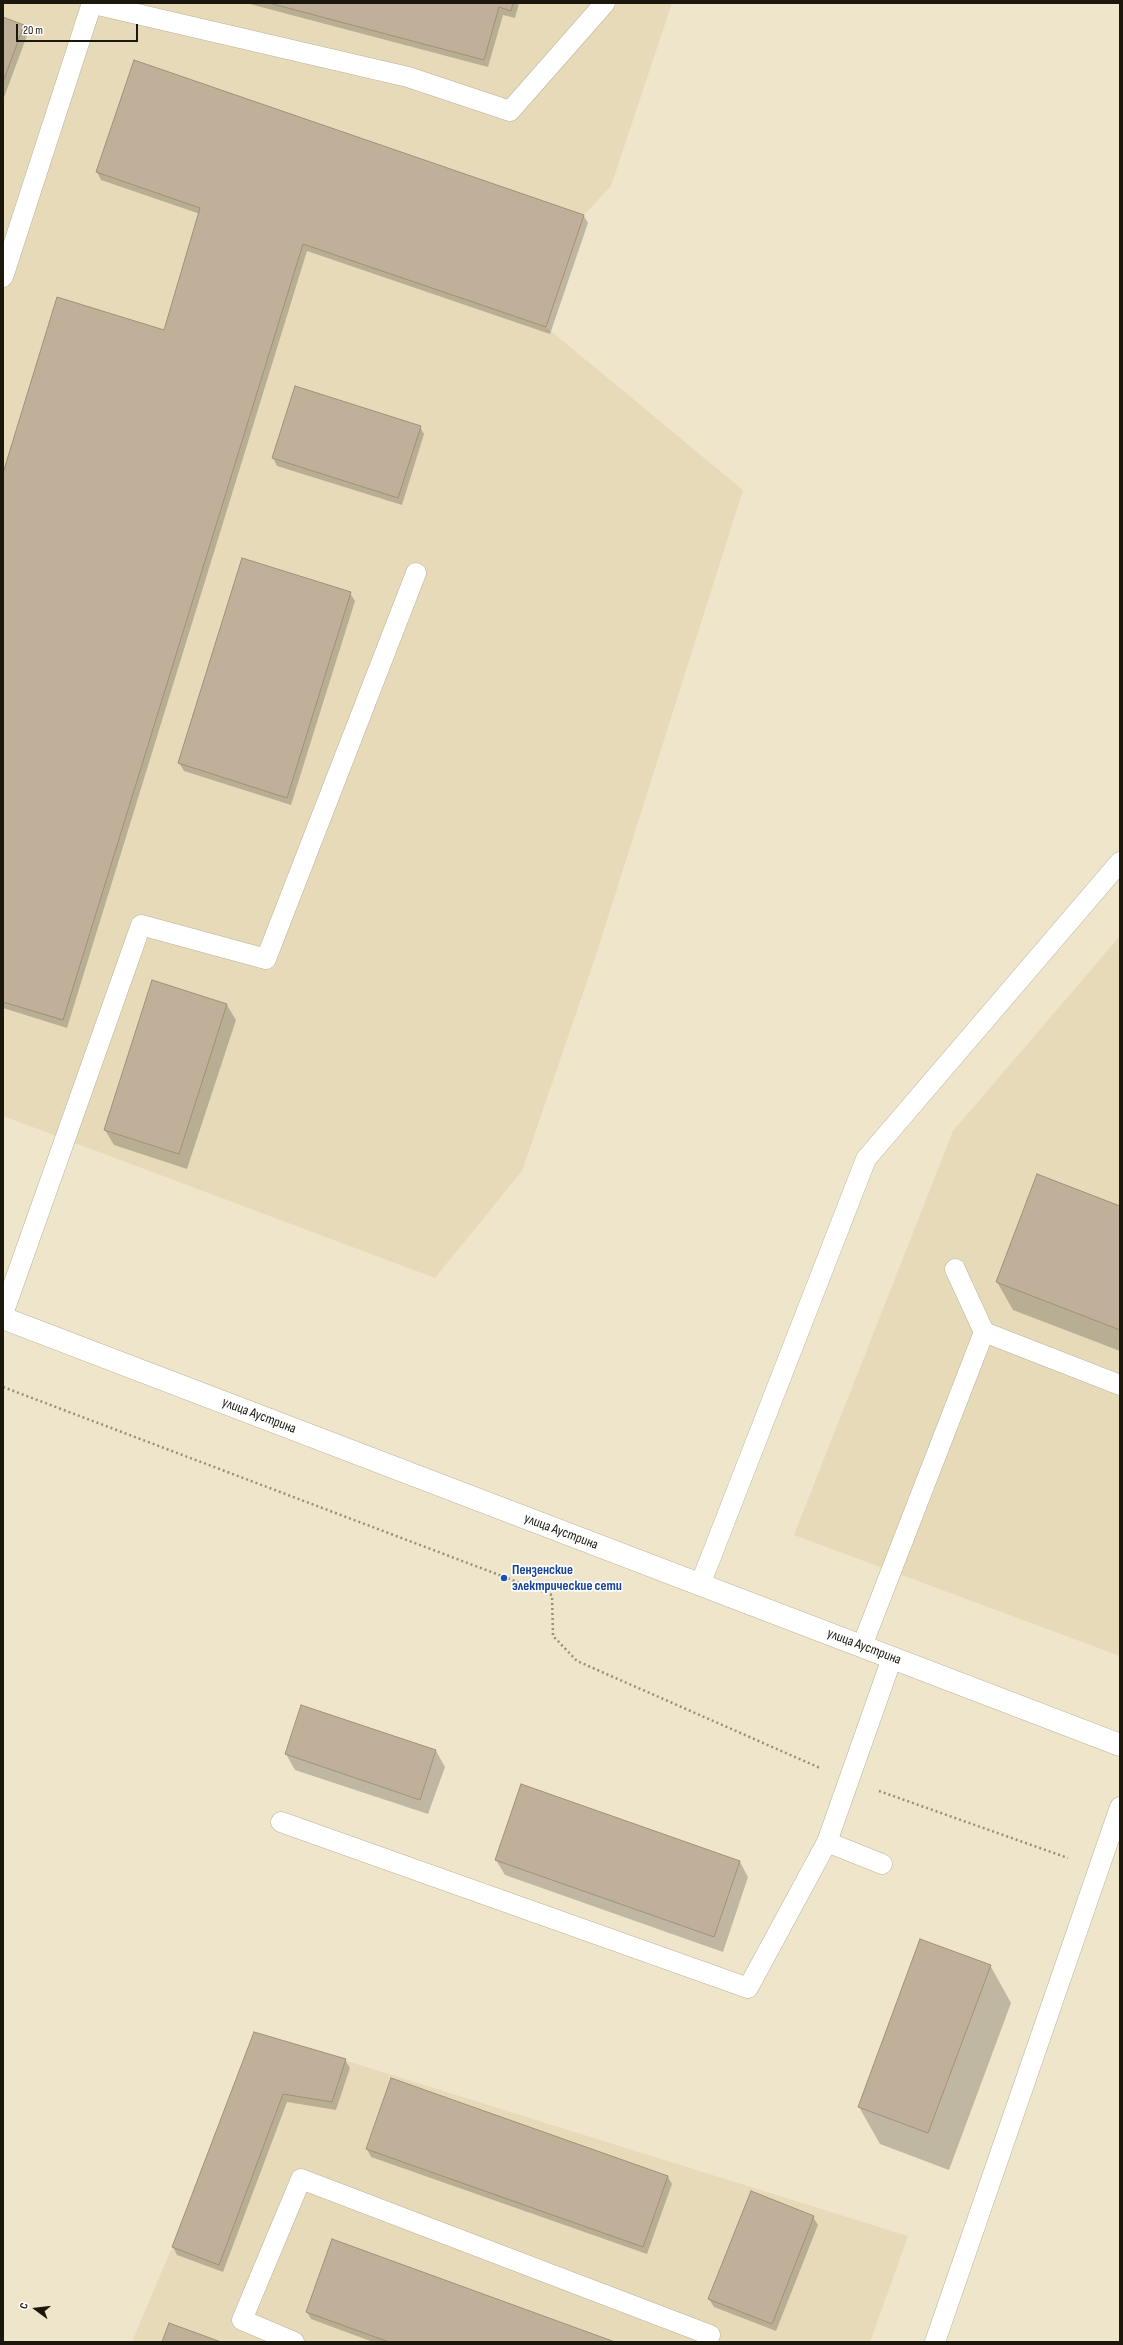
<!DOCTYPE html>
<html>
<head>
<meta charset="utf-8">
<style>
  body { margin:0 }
  #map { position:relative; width:1123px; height:2345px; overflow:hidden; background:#efe5ca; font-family:"Sofia Sans Condensed",sans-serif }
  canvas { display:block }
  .frame { position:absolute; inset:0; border:4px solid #1b170d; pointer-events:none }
  .north { position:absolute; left:16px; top:2289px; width:40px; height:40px; -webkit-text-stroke:3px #fff; paint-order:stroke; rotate:285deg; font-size:11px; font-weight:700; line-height:16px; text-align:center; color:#1b170d }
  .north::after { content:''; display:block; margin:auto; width:14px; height:18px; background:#1b170d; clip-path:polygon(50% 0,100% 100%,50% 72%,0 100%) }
  .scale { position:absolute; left:16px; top:24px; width:122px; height:18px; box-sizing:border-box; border:2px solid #1b170d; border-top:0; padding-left:5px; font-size:12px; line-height:14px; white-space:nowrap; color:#1b170d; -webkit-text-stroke:3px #fff; paint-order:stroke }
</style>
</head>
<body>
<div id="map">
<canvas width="1123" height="2345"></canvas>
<div class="frame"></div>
<div class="north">С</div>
<div class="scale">20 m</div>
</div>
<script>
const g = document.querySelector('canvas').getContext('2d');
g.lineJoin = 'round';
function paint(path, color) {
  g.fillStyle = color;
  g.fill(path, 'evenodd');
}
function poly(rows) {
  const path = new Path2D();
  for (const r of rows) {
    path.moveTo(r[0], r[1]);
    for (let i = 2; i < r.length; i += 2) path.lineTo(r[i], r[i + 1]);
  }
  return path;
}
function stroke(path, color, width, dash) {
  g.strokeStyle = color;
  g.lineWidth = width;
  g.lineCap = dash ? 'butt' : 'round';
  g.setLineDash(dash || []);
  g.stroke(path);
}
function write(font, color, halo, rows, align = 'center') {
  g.font = font + ' "Sofia Sans Condensed",sans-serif';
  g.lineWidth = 3.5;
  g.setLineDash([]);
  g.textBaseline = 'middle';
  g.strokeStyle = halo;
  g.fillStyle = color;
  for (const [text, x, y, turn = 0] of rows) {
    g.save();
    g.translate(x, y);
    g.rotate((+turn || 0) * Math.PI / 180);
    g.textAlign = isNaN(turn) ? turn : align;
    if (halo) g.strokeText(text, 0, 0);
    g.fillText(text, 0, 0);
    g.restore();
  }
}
const built = poly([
  [3,3,672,3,611,186,584,215,546,327,743,490,596,955,522,1171,435,1278,3,1116],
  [1120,936,1120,1656,794,1535,953,1131],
  [254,2032,908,2236,870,2342,132,2342,172,2247]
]);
const shadow = poly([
  [246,3,519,3,515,18,503,15,488,67],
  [3,18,23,26,28,33,3,100],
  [97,172,584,216,588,223,550,334,307,251,67,1028,3,1008,3,477,165,332,200,214,101,180],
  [420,427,424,434,402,505,277,466,273,458],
  [350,593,355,601,291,805,184,771,179,763],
  [227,1005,236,1020,187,1169,114,1145,105,1130],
  [1120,1207,1120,1351,1013,1310,997,1282],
  [302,1706,436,1751,445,1767,428,1814,295,1770,286,1754],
  [496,1860,740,1862,748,1877,723,1952,505,1875],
  [990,1965,1011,2003,949,2170,880,2144,859,2107],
  [255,2033,345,2060,350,2068,336,2110,287,2102,223,2272,177,2255,173,2247],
  [392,2079,668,2177,672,2184,647,2254,371,2157,367,2149],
  [813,2217,818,2225,776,2331,714,2307,709,2299],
  [307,2312,612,2342,373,2342,311,2319]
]);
const building = poly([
  [269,3,513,3,511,11,499,7,484,60,269,3],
  [3,17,24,25,3,82,3,17],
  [134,60,584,215,546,327,303,244,63,1020,3,1002,3,473,57,297,164,330,200,208,96,172,134,60],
  [295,386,421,426,398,498,272,458,295,386],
  [242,558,351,592,287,798,178,763,242,558],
  [152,980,227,1004,179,1154,104,1130,152,980],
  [1037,1174,1120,1206,1120,1330,996,1282,1037,1174],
  [301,1705,436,1750,420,1800,285,1754,301,1705],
  [521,1784,740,1861,714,1937,495,1860,521,1784],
  [920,1939,991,1965,928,2133,858,2107,920,1939],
  [254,2032,346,2059,332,2102,283,2094,219,2265,172,2247,254,2032],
  [391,2078,668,2176,643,2247,366,2149,391,2078],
  [751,2191,814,2216,772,2324,708,2299,751,2191],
  [332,2239,615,2342,389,2342,306,2312,332,2239],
  [169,2323,221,2342,162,2342,169,2323]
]);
const path = poly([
  [3,1387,552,1595,553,1636,577,1661,820,1768],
  [879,1791,1068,1858]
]);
const service = poly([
  [94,4,408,77,510,111,605,3],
  [3,277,92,3],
  [955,1269,984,1332],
  [3,1314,141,925,266,959,416,573],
  [700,1585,866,1159,1120,862],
  [862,1646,984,1332,1120,1385],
  [281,1822,748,1988,827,1842],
  [882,1864,827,1842,892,1658],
  [294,2342,242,2320,301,2179,710,2335,707,2342],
  [935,2342,1120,1807]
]);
const primary = poly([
  [3,1318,1120,1745]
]);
const markers = [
  [504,1578,4,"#1a4fb4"]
];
const streetNames = [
  ["улица Аустрина",259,1416,21],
  ["улица Аустрина",561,1532,21],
  ["улица Аустрина",864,1647,21]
];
const transitNames = [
  ["Пензенские",512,1570],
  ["электрические сети",512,1586]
];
paint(built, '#e7dab8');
paint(shadow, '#0003');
paint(building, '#c1b099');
stroke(building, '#a1907a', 1);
stroke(service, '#bcb298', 21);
stroke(primary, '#bcb298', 23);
stroke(path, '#968f7b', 2.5, [2, 3]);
stroke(service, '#fff', 20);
stroke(primary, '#fff', 22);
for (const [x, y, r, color] of markers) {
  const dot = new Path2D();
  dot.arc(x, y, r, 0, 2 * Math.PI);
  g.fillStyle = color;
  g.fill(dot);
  stroke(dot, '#fff', 1.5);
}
write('14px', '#1b170d', '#fff', streetNames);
write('bold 14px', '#164399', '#fff', transitNames, 'left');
</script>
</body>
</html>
